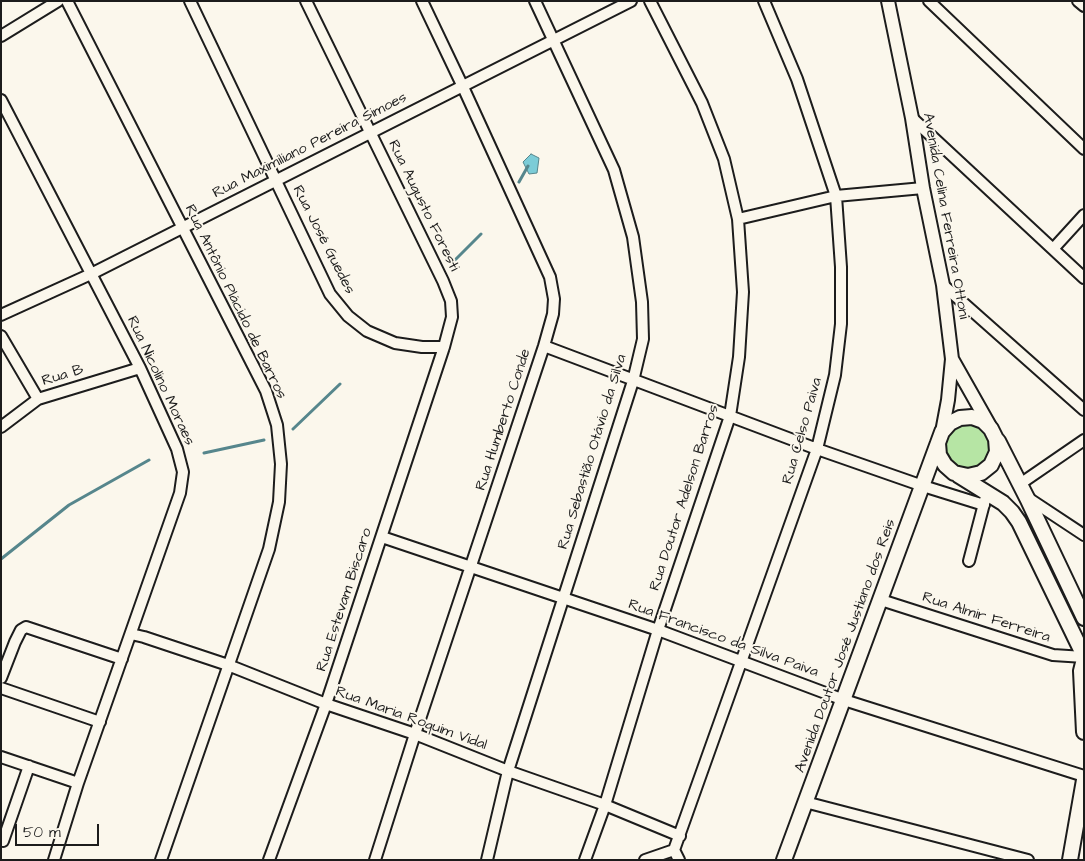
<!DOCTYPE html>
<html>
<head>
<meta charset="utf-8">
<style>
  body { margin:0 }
  #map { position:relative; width:1085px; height:861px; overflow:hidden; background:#fbf7ec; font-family:"Architects Daughter",sans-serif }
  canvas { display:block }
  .frame { position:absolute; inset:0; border:2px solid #1c1c1c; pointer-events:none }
  .scale { position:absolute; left:15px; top:824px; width:84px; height:22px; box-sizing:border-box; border:2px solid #1c1c1c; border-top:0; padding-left:6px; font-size:15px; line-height:18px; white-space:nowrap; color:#1c1c1c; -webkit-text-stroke:4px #fbf7ec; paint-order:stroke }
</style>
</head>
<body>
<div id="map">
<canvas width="1085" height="861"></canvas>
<div class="frame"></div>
<div class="scale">50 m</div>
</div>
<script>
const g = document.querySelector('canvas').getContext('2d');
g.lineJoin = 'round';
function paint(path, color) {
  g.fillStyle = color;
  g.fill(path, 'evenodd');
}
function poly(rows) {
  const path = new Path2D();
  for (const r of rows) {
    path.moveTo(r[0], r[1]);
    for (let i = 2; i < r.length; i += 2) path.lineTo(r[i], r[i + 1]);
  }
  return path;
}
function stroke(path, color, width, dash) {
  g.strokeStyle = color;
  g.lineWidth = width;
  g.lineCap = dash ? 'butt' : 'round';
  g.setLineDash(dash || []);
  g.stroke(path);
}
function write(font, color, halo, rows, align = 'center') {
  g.font = font + ' "Architects Daughter",sans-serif';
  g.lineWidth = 4;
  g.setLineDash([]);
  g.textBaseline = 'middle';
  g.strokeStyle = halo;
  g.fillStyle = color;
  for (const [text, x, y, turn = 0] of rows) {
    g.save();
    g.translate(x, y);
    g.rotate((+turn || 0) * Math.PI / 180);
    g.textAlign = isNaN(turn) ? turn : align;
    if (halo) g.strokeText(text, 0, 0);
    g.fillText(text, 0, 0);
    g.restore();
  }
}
const green = poly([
  [972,422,993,437,989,462,971,471,959,468,949,458,946,451,947,437,962,423]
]);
const water = poly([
  [531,154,539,158,537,173,529,174,523,162,531,154]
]);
const stream = poly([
  [519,182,528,166],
  [455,260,481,234],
  [293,429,340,384],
  [204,453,264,440],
  [1,559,69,505,149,460]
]);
const minor = poly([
  [67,1,266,391,277,425,281,464,279,502,269,549,161,860],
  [190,1,330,294,348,316,367,331,395,343,422,347,444,347],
  [929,1,1084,149],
  [1078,1,1084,6],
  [1,36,58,1],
  [1,100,140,368,177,449,183,472,180,493,78,783,54,860],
  [912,118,1084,278],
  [738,219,836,196,923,188],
  [1053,249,1084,215],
  [943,285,1084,410],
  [1,315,91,274,631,1],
  [1,336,38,399],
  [544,346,817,449,923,486,984,505],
  [1,427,38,399,140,368],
  [1020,484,1084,440],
  [1028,498,1084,535],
  [382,537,658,630,844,700,1084,776],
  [969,561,985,500],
  [881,600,1053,655,1084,657],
  [131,634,144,637,228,665,326,704,415,734,508,771,605,805,680,836],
  [1,678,15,642,21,630,26,627,122,659],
  [1,688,100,722],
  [1,757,78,783],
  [805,802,1028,860],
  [3,841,29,766],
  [269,860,326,704,444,347,452,317,451,301,443,281,306,1],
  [375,860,415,734,544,346,553,314,554,299,550,277,463,87,422,1],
  [487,860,508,771,633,381,643,339,642,302,633,237,614,170,535,1],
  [585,860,605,805,658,630,730,416,739,357,743,292,738,219,724,159,702,103,650,1],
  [645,860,674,850],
  [679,860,674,850,817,449,835,375,841,324,841,267,836,196,797,79,764,1]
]);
const tertiary = poly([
  [888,1,912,118,923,188,943,285,952,359,991,428],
  [942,432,948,400,952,359]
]);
const secondary = poly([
  [998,441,1027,498,1084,618],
  [958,475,1003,503,1012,512,1019,522,1084,656],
  [1084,659,1081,671,1084,732],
  [784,860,942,432,950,423,960,418,972,417,983,421,991,429,996,439,997,452,991,465,981,473,968,476,954,473,945,465,939,455,938,443],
  [1070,860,1084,780]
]);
const streetNames = [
  ["Rua Maximiliano Pereira Simoes",310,146,-27],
  ["Rua Augusto Foresti",423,206,64],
  ["Avenida Celina Ferreira Ottoni",945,216,80],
  ["Rua José Guedes",323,240,63],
  ["Rua Antônio Plácido de Barros",235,302,64],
  ["Rua B",63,376,-17],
  ["Rua Nicolino Moraes",160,381,65],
  ["Rua Humberto Conde",504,420,-72],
  ["Rua Celso Paiva",803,431,-74],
  ["Rua Sebastião Otávio da Silva",593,452,-73],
  ["Rua Doutor Adelson Barros",685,498,-72],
  ["Rua Estevam Biscaro",345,600,-72],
  ["Rua Almir Ferreira",986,618,18],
  ["Rua Francisco da Silva Paiva",723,639,20],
  ["Avenida Doutor José Justiano dos Reis",846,646,-70],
  ["Rua Maria Roquim Vidal",411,719,20]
];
paint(green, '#b6e5a4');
paint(water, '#7cccd7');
stroke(water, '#56868c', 1);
stroke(stream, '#56868c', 3);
stroke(minor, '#1c1c1c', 14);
stroke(tertiary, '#1c1c1c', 16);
stroke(secondary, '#1c1c1c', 18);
stroke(minor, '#fbf7ec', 10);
stroke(tertiary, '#fbf7ec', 12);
stroke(secondary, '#fbf7ec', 14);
write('15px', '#1c1c1c', '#fbf7ec', streetNames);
</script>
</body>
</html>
